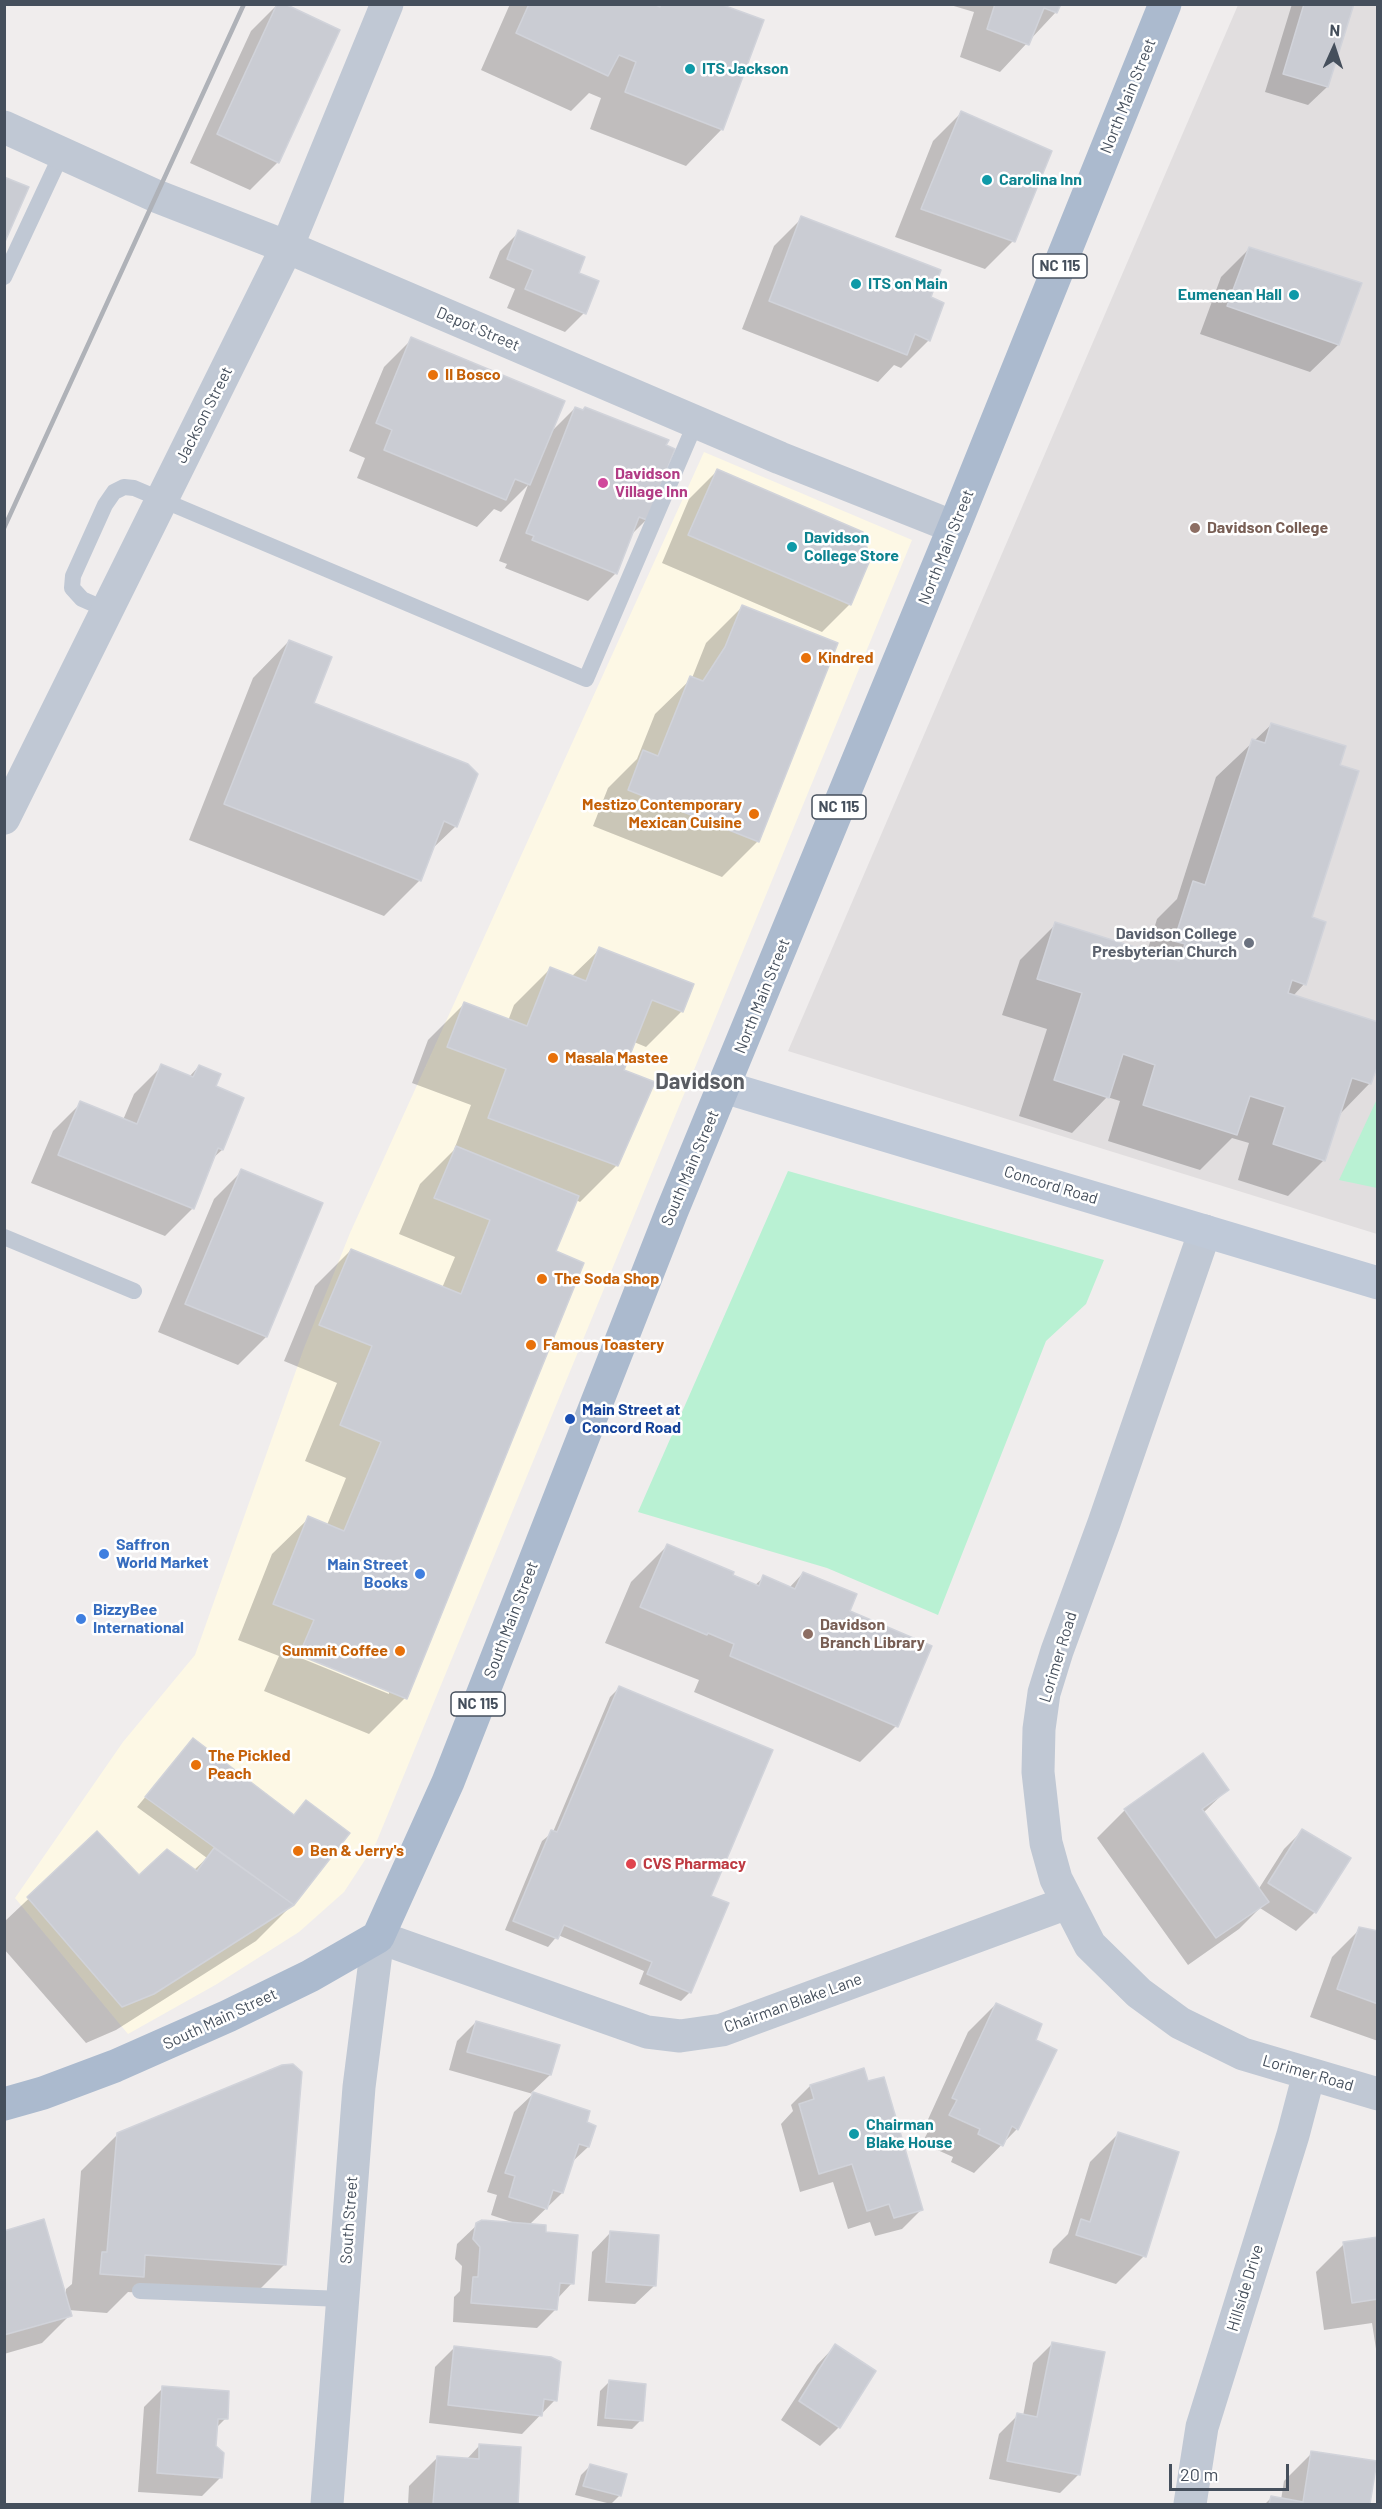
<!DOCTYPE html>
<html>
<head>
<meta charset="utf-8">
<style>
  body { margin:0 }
  #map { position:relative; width:1382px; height:2509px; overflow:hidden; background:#f0eded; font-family:Barlow,sans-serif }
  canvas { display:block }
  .frame { position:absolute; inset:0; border:6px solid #454f5c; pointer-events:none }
  .north { position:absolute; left:1304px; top:18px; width:60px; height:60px; -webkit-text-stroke:4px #fff; paint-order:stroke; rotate:3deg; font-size:16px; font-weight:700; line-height:24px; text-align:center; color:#454f5c }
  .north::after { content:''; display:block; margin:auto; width:21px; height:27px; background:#454f5c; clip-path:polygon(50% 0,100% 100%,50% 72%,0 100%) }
  .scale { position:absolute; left:1169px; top:2464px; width:120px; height:27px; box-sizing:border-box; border:3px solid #454f5c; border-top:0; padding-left:8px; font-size:18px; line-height:21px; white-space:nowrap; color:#454f5c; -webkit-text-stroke:4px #fff; paint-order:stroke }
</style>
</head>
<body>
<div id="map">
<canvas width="1382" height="2509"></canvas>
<div class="frame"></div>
<div class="north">N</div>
<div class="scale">20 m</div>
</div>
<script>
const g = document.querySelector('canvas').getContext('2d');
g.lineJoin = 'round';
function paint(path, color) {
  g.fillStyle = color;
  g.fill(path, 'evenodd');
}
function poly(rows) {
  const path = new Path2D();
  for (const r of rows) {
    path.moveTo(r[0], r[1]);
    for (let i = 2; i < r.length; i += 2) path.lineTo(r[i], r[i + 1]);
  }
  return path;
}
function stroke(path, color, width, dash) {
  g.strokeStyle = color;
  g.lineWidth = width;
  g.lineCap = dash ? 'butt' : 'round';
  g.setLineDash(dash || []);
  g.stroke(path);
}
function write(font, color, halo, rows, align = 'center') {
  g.font = font + ' Barlow,sans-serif';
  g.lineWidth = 5;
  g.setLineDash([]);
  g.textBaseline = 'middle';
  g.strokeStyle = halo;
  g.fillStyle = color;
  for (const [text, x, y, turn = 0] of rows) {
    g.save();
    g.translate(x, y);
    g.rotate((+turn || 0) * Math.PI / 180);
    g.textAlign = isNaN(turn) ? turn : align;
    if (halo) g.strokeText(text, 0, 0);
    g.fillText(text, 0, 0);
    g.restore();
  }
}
const commercial = poly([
  [704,452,912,540,376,1843,344,1892,299,1932,217,1984,128,2034,15,1898,123,1742,195,1655,304,1348,350,1233]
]);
const education = poly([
  [1238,5,1377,5,1377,1234,788,1051]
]);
const green = poly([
  [1377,1099,1377,1188,1339,1180],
  [788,1171,1104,1260,1086,1304,1046,1341,938,1615,827,1568,638,1512]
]);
const shadow = poly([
  [278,4,278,162,250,190,190,163,251,31],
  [510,4,715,4,722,129,686,166,590,129,601,98,589,93,571,111,481,70],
  [947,4,1059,4,1056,12,1000,72,960,57,974,12],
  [1292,4,1352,4,1327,87,1308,105,1265,92],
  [961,113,1050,152,1013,241,985,269,895,237,933,141],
  [802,218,929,298,929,340,901,368,894,365,878,382,742,329,774,246],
  [519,232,584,313,565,332,507,308,515,289,489,278,500,251],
  [1249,249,1338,345,1310,372,1200,334,1221,277],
  [412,339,549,434,575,408,583,411,646,520,631,535,616,573,588,601,505,568,507,564,499,561,528,485,501,512,494,509,477,527,357,478,365,458,349,451,384,367],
  [717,471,850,604,822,632,662,563,689,499],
  [742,607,758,841,722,877,593,826,608,788,637,759,655,714,692,678,706,643],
  [289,641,312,704,456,826,431,850,420,880,384,916,189,840,253,678],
  [1272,724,1338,766,1311,918,1304,984,1293,996,1370,1083,1339,1115,1324,1160,1288,1196,1238,1180,1249,1143,1232,1138,1200,1170,1108,1141,1120,1101,1107,1097,1072,1133,1019,1116,1047,1029,1002,1015,1020,960,1056,924,1147,952,1157,919,1177,899,1216,777],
  [600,949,682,1011,646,1047,634,1042,622,1071,653,1083,616,1166,580,1202,576,1200,554,1252,405,1698,369,1734,264,1691,279,1656,238,1640,272,1554,309,1518,327,1525,346,1478,305,1461,337,1383,284,1361,315,1286,351,1250,442,1288,455,1257,399,1234,420,1184,454,1150,471,1105,412,1083,428,1040,464,1004,508,1021,514,1005,550,969,571,977],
  [292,1651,389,1690,389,1694,291,1654],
  [162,1066,189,1077,199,1066,214,1087,243,1098,222,1150,212,1159,193,1208,165,1236,31,1183,53,1131,81,1103,123,1120,134,1094],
  [242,1171,321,1204,266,1337,238,1365,158,1332,214,1199],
  [667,1546,754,1586,764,1577,789,1588,803,1573,848,1612,896,1726,860,1762,694,1692,699,1680,605,1643,631,1582],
  [619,1688,709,1897,690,1992,681,2001,639,1984,644,1971,558,1935,548,1947,505,1930,542,1841,553,1832,610,1697],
  [193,1740,293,1816,306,1802,348,1833,293,1904,256,1941,116,2030,86,2043,4,1949,4,1922,97,1834,139,1877,194,1870,207,1858,137,1807],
  [1202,1755,1227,1790,1203,1813,1258,1890,1284,1849,1303,1830,1315,1912,1296,1931,1260,1908,1239,1929,1188,1965,1097,1838,1125,1810],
  [1360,1929,1378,1933,1378,2041,1310,2017,1332,1957],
  [996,2004,1034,2041,1055,2051,1016,2130,974,2173,951,2162,953,2157,922,2143,930,2128,925,2126,968,2032],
  [476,2022,550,2075,531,2093,588,2112,586,2123,588,2147,571,2163,562,2193,529,2225,544,2234,572,2283,557,2299,556,2309,537,2328,453,2322,454,2297,460,2291,462,2266,455,2259,457,2244,477,2225,515,2223,491,2215,497,2195,487,2192,514,2112,533,2094,449,2070,457,2041],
  [883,2079,921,2210,902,2229,875,2236,870,2222,848,2229,833,2182,800,2192,781,2124,793,2111,791,2105,810,2086,867,2083],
  [1118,2134,1144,2256,1116,2284,1049,2263,1053,2249,1068,2234,1090,2162],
  [117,2135,285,2264,249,2300,128,2292,107,2313,68,2310,70,2315,42,2343,4,2354,4,2232,66,2299,66,2289,72,2284,81,2171],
  [610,2233,654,2286,635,2304,588,2301,592,2252],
  [1378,2239,1378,2362,1372,2323,1324,2330,1316,2272,1344,2244],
  [1052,2344,1079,2474,1060,2493,989,2479,999,2434,1018,2415,1023,2416,1033,2363],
  [835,2346,839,2427,820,2446,781,2420,817,2365],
  [454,2348,555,2400,522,2434,429,2423,435,2367],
  [609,2382,641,2420,632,2429,597,2426,600,2391],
  [163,2388,226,2418,216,2428,215,2446,221,2477,202,2496,138,2492,144,2407],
  [480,2445,520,2448,516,2504,408,2504,409,2486,437,2458,466,2460],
  [1312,2453,1375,2463,1369,2504,1265,2504,1271,2498,1281,2500,1284,2481],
  [590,2466,620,2495,611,2504,575,2495,581,2475]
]);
const building = poly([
  [277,4,285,4,340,30,279,163,217,134,277,4],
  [529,4,654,4,660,7,661,4,720,4,764,20,723,130,625,92,636,62,619,55,608,76,516,33,529,4],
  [995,4,1061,4,1057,13,1044,8,1029,45,987,29,995,4],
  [1304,4,1354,4,1328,87,1283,74,1304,4],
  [961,111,1052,151,1015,242,921,209,961,111],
  [4,177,29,187,4,244,4,177],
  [801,216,941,270,931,297,944,303,930,341,915,334,907,355,769,301,801,216],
  [518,230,585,257,579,273,599,281,586,314,525,289,533,270,507,259,518,230],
  [1249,247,1362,283,1339,345,1227,306,1249,247],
  [411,337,565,401,530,485,515,479,506,500,384,450,392,430,376,423,411,337],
  [575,407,583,410,585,407,669,440,666,445,675,449,647,520,639,517,617,574,532,540,534,536,526,533,575,407],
  [717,469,863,532,870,560,851,605,688,535,717,469],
  [742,605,838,643,759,842,628,790,643,750,658,756,690,676,703,681,725,647,742,605],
  [289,640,332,657,314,703,468,764,478,774,457,827,444,821,421,881,224,804,289,640],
  [1271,723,1346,746,1340,765,1359,771,1312,917,1326,922,1306,985,1292,980,1288,993,1378,1022,1378,1065,1371,1084,1352,1078,1325,1161,1273,1144,1285,1107,1250,1096,1237,1135,1143,1105,1155,1065,1123,1054,1109,1098,1054,1080,1082,993,1037,979,1055,922,1179,961,1185,944,1174,941,1193,881,1205,885,1252,739,1265,743,1271,723],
  [599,947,694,984,683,1012,652,1000,624,1070,655,1082,618,1166,488,1118,506,1069,447,1047,464,1002,527,1026,550,967,586,981,599,947],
  [161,1064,193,1077,199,1065,221,1074,216,1086,244,1098,223,1150,218,1148,194,1209,58,1155,80,1101,137,1124,161,1064],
  [456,1146,579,1196,556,1251,584,1263,407,1699,299,1655,314,1620,273,1604,308,1516,344,1531,381,1442,340,1425,372,1346,319,1325,351,1249,461,1294,490,1220,434,1198,456,1146],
  [241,1169,323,1203,267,1337,185,1304,241,1169],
  [667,1544,734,1572,733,1575,759,1586,763,1575,795,1589,803,1572,857,1594,850,1611,932,1646,898,1727,730,1656,734,1644,708,1633,707,1635,640,1607,667,1544],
  [619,1686,773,1750,711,1896,729,1903,691,1993,647,1974,652,1962,564,1925,558,1939,513,1921,551,1830,557,1832,619,1686],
  [193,1738,294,1815,306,1800,350,1833,294,1905,145,1797,193,1738],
  [1203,1753,1229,1790,1202,1809,1269,1902,1216,1938,1124,1809,1203,1753],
  [1302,1829,1351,1858,1316,1913,1268,1883,1302,1829],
  [97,1831,139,1875,167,1849,197,1871,214,1848,294,1905,154,1994,122,2007,27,1897,97,1831],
  [1359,1927,1378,1931,1378,2004,1337,1989,1359,1927],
  [996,2003,1042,2024,1036,2040,1057,2050,1018,2130,1012,2126,1003,2146,978,2134,980,2129,949,2115,957,2100,952,2098,996,2003],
  [476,2021,560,2045,551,2075,467,2052,476,2021],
  [293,2064,302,2072,286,2265,145,2255,144,2277,100,2274,102,2252,107,2252,117,2133,282,2065,293,2064],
  [864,2068,868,2081,884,2077,923,2210,894,2218,889,2204,867,2211,852,2164,819,2174,799,2104,814,2099,810,2085,864,2068],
  [533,2092,590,2111,587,2122,596,2126,589,2147,579,2144,563,2193,553,2190,547,2209,509,2197,515,2176,505,2173,533,2092],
  [1118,2132,1179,2152,1146,2257,1076,2235,1081,2219,1090,2222,1118,2132],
  [44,2219,72,2316,4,2335,4,2231,44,2219],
  [482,2220,546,2225,546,2232,578,2235,574,2284,560,2283,557,2310,471,2303,473,2277,478,2277,480,2247,473,2239,476,2223,482,2220],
  [610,2231,659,2235,656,2286,606,2282,610,2231],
  [1378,2237,1378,2299,1352,2303,1343,2242,1378,2237],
  [1052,2342,1105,2352,1080,2475,1007,2461,1017,2413,1037,2417,1052,2342],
  [835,2344,876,2371,840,2428,799,2401,835,2344],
  [454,2346,551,2357,561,2362,557,2401,544,2399,542,2416,448,2405,454,2346],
  [609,2380,646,2384,643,2421,605,2418,609,2380],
  [162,2386,229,2391,228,2419,218,2419,216,2446,224,2453,222,2478,157,2473,162,2386],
  [479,2444,521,2447,518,2504,433,2504,437,2456,479,2459,479,2444],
  [1311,2451,1377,2461,1370,2504,1269,2504,1271,2496,1303,2502,1311,2451],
  [590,2464,627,2474,621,2496,583,2486,590,2464]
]);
const service = poly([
  [4,277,62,153],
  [107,610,82,599,72,588,73,576,105,505,114,492,124,487,134,488,586,679,696,422],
  [4,1237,134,1291],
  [140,2291,342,2299]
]);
const minor = poly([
  [4,127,156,196,287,247,780,458,954,527],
  [4,818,287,247,387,4],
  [1205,1231,1104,1523,1057,1651,1044,1693,1039,1729,1038,1772,1046,1843,1056,1879,1090,1945,1139,1993,1180,2023,1243,2054,1378,2094],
  [378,1937,647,2032,680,2036,722,2030,1067,1903],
  [1190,2504,1202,2427,1293,2135,1309,2074]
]);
const tertiary = poly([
  [327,2504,359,2087,378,1937]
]);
const secondary = poly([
  [724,1087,1378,1283]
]);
const primary = poly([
  [4,2104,43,2093,115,2066,228,2016,310,1976,378,1937,448,1782,672,1211,954,527,1165,4]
]);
const rail = poly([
  [4,528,244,4]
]);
const markers = [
  [690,69,6,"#0f9aa8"],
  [987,180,6,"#0f9aa8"],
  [856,284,6,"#0f9aa8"],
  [1294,295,6,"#0f9aa8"],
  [433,375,6,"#e8710a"],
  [603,483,6,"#d1479c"],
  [1195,528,6,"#8d6e63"],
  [792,547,6,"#0f9aa8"],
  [806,658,6,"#e8710a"],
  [754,814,6,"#e8710a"],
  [1249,943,6,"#6b7280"],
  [553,1058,6,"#e8710a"],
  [542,1279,6,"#e8710a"],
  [531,1345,6,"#e8710a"],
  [570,1419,6,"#1a4fb4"],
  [104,1554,6,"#3f7fe0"],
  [420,1574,6,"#3f7fe0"],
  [81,1619,6,"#3f7fe0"],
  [808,1634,6,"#8d6e63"],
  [400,1651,6,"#e8710a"],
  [196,1765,6,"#e8710a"],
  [298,1851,6,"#e8710a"],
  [631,1864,6,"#e0444e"],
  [854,2134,6,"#0f9aa8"]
];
const shields = [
  [1060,266,54],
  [839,807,54],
  [478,1704,54]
];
const shieldNames = [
  ["NC 115",1060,266],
  ["NC 115",839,807],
  ["NC 115",478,1704]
];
const cultureNames = [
  ["ITS Jackson",702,69],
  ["Carolina Inn",999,180],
  ["ITS on Main",868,284],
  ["Eumenean Hall",1282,295,"right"],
  ["Davidson",804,538],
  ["College Store",804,556],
  ["Chairman",866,2125],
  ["Blake House",866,2143]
];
const streetNames = [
  ["North Main Street",1128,96,-68],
  ["Depot Street",478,329,23],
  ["Jackson Street",204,415,-63],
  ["North Main Street",946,547,-68],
  ["North Main Street",762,996,-68],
  ["South Main Street",690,1168,-67],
  ["Concord Road",1051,1185,17],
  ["South Main Street",511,1620,-69],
  ["Lorimer Road",1058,1657,-73],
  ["Chairman Blake Lane",793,2003,-20],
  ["South Main Street",220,2019,-25],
  ["Lorimer Road",1308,2073,16],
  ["South Street",349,2220,-86],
  ["Hillside Drive",1245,2288,-73]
];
const foodNames = [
  ["Il Bosco",445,375],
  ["Kindred",818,658],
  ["Mestizo Contemporary",742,805,"right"],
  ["Mexican Cuisine",742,823,"right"],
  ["Masala Mastee",565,1058],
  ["The Soda Shop",554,1279],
  ["Famous Toastery",543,1345],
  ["Summit Coffee",388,1651,"right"],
  ["The Pickled",208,1756],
  ["Peach",208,1774],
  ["Ben & Jerry's",310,1851]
];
const hotelNames = [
  ["Davidson",615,474],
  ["Village Inn",615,492]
];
const educationNames = [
  ["Davidson College",1207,528],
  ["Davidson",820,1625],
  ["Branch Library",820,1643]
];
const worshipNames = [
  ["Davidson College",1237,934],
  ["Presbyterian Church",1237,952]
];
const transitNames = [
  ["Main Street at",582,1410],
  ["Concord Road",582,1428]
];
const shopNames = [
  ["Saffron",116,1545],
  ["World Market",116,1563],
  ["Main Street",408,1565,"right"],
  ["Books",408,1583,"right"],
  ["BizzyBee",93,1610],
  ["International",93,1628]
];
const healthNames = [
  ["CVS Pharmacy",643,1864]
];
const districtNames = [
  ["Davidson",700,1082]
];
paint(commercial, '#fdf8e5');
paint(education, '#e1dedf');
paint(green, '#b9f1d3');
paint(shadow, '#0003');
paint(building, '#caccd3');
stroke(building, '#d1d3da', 1.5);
stroke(service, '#c0c8d4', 16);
stroke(minor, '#c0c8d4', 33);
stroke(tertiary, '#c0c8d4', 33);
stroke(secondary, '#bfc9d8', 33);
stroke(primary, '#abbace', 33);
stroke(rail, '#afb2b8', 4.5);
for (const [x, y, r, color] of markers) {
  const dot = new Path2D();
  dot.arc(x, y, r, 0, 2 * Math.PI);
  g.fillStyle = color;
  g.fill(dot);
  stroke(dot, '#fff', 2);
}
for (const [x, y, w] of shields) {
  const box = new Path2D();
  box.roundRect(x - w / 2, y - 12, w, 24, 4.5);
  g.fillStyle = '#fff';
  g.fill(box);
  stroke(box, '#454f5c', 1.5);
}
write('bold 15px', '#454f5c', null, shieldNames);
write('bold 16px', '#0d838f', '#fff', cultureNames, 'left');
write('16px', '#454f5c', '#fff', streetNames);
write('bold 16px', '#c56008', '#fff', foodNames, 'left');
write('bold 16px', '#b23c85', '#fff', hotelNames, 'left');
write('bold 16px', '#785e54', '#fff', educationNames, 'left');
write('bold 16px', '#5b616d', '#fff', worshipNames, 'right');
write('bold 16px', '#164399', '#fff', transitNames, 'left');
write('bold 16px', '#366cbe', '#fff', shopNames, 'left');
write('bold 16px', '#be3a42', '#fff', healthNames, 'left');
write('bold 22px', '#5a5d63', '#fff', districtNames);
</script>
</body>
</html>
